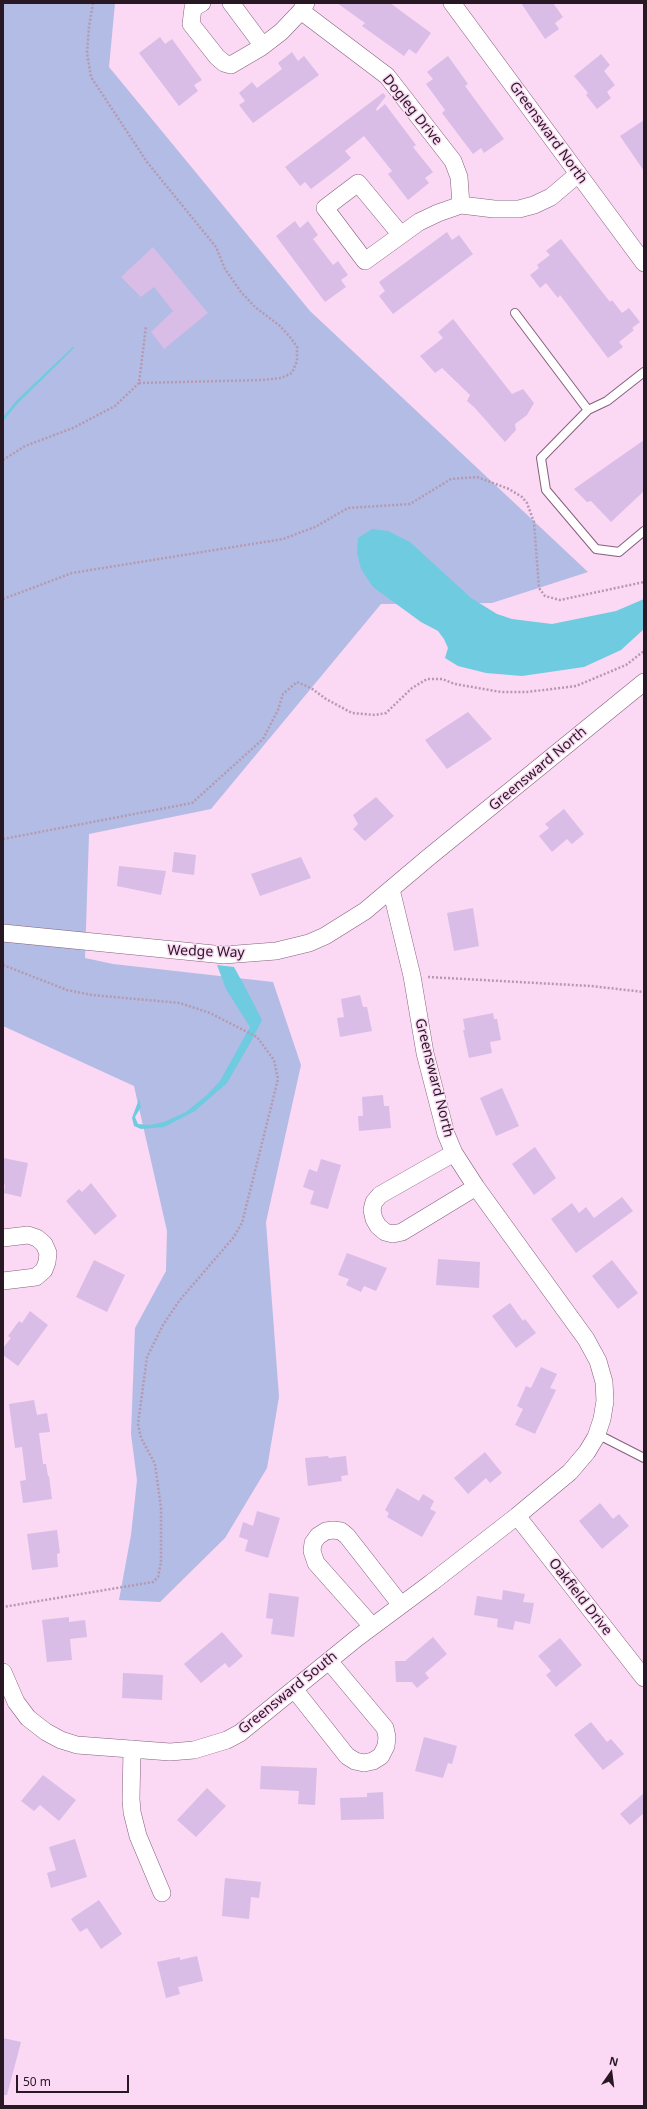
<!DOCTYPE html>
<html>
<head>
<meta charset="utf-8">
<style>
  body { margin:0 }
  #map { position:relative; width:647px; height:2109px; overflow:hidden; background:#fbd8f3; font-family:"Noto Sans",sans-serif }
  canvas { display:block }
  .frame { position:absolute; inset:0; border:4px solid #271824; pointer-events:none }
  .north { position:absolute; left:591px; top:2053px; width:40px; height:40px; -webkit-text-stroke:3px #fbd8f3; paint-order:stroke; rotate:14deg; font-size:11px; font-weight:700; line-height:16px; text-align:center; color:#271824 }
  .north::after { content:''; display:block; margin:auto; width:14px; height:18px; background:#271824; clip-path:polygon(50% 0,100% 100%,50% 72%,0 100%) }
  .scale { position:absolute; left:16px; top:2075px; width:113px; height:18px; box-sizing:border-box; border:2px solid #271824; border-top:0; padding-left:5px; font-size:12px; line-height:14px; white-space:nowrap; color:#271824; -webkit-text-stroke:3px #fbd8f3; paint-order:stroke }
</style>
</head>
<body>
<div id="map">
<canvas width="647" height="2109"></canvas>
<div class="frame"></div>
<div class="north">N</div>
<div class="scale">50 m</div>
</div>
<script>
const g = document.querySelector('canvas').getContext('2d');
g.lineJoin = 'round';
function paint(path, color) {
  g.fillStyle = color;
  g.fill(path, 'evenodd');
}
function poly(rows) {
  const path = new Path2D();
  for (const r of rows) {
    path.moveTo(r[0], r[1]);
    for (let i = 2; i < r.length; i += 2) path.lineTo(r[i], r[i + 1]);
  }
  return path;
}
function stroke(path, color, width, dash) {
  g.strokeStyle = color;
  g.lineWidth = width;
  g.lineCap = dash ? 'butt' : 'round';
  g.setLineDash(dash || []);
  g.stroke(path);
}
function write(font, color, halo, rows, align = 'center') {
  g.font = font + ' "Noto Sans",sans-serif';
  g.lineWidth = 3;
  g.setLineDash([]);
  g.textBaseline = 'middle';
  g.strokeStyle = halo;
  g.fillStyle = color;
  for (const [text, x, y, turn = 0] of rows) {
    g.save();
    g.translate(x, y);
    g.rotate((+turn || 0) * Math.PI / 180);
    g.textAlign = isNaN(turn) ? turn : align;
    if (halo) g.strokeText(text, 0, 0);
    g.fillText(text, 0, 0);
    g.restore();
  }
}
const green = poly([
  [3,3,115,3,109,67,310,311,588,572,492,603,381,604,211,809,89,834,85,958,113,964,273,982,301,1065,266,1222,279,1397,267,1468,225,1538,160,1602,119,1600,131,1535,137,1480,131,1434,135,1328,166,1271,167,1231,134,1086,3,1026]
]);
const water = poly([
  [73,347,74,348,18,403,3,421,3,417,17,400],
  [372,529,388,531,410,542,471,598,497,614,512,619,552,624,616,611,644,599,644,629,621,650,584,667,522,676,486,673,458,666,445,658,448,648,444,639,438,631,421,622,373,587,361,569,357,552,358,538],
  [217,965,234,967,245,987,262,1020,253,1038,227,1083,195,1111,164,1127,141,1129,134,1126,132,1118,139,1099,141,1107,135,1117,138,1124,150,1125,164,1122,186,1112,207,1095,220,1081,250,1027,226,989]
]);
const building = poly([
  [337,3,390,3,431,33,416,54,409,49,404,56,362,26,365,23],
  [521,3,553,3,563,17,555,23,559,29,545,39],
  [160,37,165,44,172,39,202,80,194,85,198,91,179,106,139,53],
  [292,52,298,61,304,56,319,75,253,123,239,105,245,101,239,93,252,82,257,88,282,69,278,63],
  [601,54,610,65,604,71,615,85,607,92,611,98,597,109,586,95,588,93,574,76],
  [448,56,468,84,465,86,504,139,484,153,481,148,473,154,442,113,445,110,426,84,433,79,427,72],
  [383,93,386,96,376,109,377,111,385,104,416,145,413,147,433,172,425,178,429,183,408,200,388,174,392,171,364,136,345,151,351,158,336,170,311,189,305,182,300,186,285,167],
  [644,120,644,171,620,136],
  [295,221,300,228,308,221,318,235,313,239,333,265,338,261,348,275,341,280,346,287,325,302,276,236],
  [447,232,452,240,459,235,473,254,393,314,379,296,385,291,379,282],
  [561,239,610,302,612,300,622,313,629,308,640,322,632,328,634,330,619,342,623,347,608,358,560,295,558,298,546,283,540,288,530,275,539,268,537,265,550,255,546,251],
  [153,247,208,313,164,349,151,332,173,311,154,287,141,297,121,277],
  [453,319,512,394,523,389,534,403,527,415,515,424,516,430,505,442,474,407,467,401,470,395,442,368,435,373,420,356,443,338,438,332],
  [644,440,644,491,611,522,591,501,587,502,574,489],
  [468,712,492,739,447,769,425,740],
  [376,797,394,816,365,841,353,829,358,824,353,815],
  [564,809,584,834,572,844,567,839,552,852,539,836,549,828,545,824],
  [174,852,196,855,194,875,172,872],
  [301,857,311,878,260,896,251,874],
  [119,866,166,871,161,895,117,886],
  [473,908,479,946,454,951,447,913],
  [360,995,363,1007,367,1007,372,1031,340,1037,337,1018,344,1017,341,999],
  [493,1013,494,1019,497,1019,501,1040,490,1042,492,1053,469,1058,463,1030,465,1030,463,1019],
  [502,1088,519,1126,496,1136,480,1098],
  [383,1095,384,1106,389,1106,391,1128,359,1131,358,1116,363,1116,362,1097],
  [535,1147,556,1178,534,1195,512,1164],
  [3,1158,28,1163,21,1197,4,1193,5,1185,3,1184],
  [321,1159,341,1165,328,1209,310,1204,314,1191,303,1187,309,1169,317,1172],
  [91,1183,117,1216,95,1235,66,1201,79,1189,82,1192],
  [622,1197,633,1211,576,1253,551,1219,572,1203,579,1213,586,1207,594,1218],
  [347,1253,387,1268,376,1291,364,1286,361,1292,346,1285,349,1279,338,1275],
  [438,1259,480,1262,479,1288,436,1285],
  [94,1260,125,1275,107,1312,76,1297],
  [612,1260,638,1293,618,1309,592,1276],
  [510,1303,523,1321,525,1319,536,1333,516,1348,492,1316],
  [30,1311,48,1325,18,1366,3,1355,3,1348,11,1338,8,1336,19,1321,22,1323],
  [541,1367,557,1374,550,1388,556,1390,535,1434,515,1425,523,1409,517,1406,526,1386,531,1388],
  [34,1400,37,1415,47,1413,50,1432,39,1433,43,1464,46,1464,48,1476,49,1476,52,1499,23,1503,20,1481,26,1480,22,1447,15,1448,9,1404],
  [485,1452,502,1473,490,1483,486,1478,468,1494,454,1478],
  [328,1456,329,1458,346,1456,348,1475,341,1476,342,1481,308,1486,305,1458],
  [397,1488,419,1501,423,1494,434,1501,430,1509,436,1512,422,1537,387,1517,389,1513,385,1510],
  [600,1503,613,1519,619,1514,629,1526,602,1549,579,1521],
  [257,1511,280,1518,268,1558,245,1551,248,1540,239,1537,243,1522,253,1526],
  [57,1530,60,1553,57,1554,58,1567,32,1570,27,1534],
  [503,1590,525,1594,523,1602,534,1603,530,1624,515,1621,513,1630,497,1627,498,1619,474,1615,477,1596,502,1600],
  [269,1593,299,1597,294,1637,271,1634,273,1619,266,1618],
  [69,1617,69,1622,85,1620,87,1637,70,1639,72,1660,47,1662,42,1620],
  [222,1632,243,1656,229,1668,225,1663,201,1683,184,1664],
  [433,1637,447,1654,425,1673,429,1678,417,1688,412,1682,396,1682,395,1661,405,1661],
  [560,1638,582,1665,556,1687,546,1675,551,1671,538,1656],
  [123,1673,163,1675,162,1700,122,1698],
  [591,1722,607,1742,611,1739,624,1754,603,1770,574,1735],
  [424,1737,457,1746,452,1764,448,1763,443,1778,415,1771],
  [261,1766,317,1768,315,1805,298,1804,299,1791,260,1789],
  [43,1775,76,1800,59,1821,40,1805,34,1811,21,1801],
  [207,1788,226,1806,196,1837,177,1820],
  [383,1792,384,1819,341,1820,340,1798,367,1797,367,1793],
  [644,1793,644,1813,630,1825,620,1814],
  [75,1839,87,1877,51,1888,47,1873,56,1870,49,1847],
  [225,1878,261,1882,259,1898,251,1897,249,1919,222,1916],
  [99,1900,122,1934,101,1949,87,1928,80,1932,71,1919],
  [197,1956,203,1981,178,1987,180,1994,166,1998,157,1962,180,1957,180,1960],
  [3,2038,21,2042,7,2095,3,2095]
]);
const path = poly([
  [93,3,89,27,87,53,91,77,147,162,216,247,225,269,241,292,255,307,280,326,290,337,297,347,297,361,292,373,281,378,263,380,139,383],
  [3,460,25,446,73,428,115,406,139,383,146,326],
  [3,599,72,573,283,539,315,527,348,508,410,504,451,479,477,477,509,489,522,497,527,503,534,522,539,588,545,596,560,600,644,582],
  [3,839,192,803,263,739,278,710,283,694,297,682,311,688,326,699,352,713,375,715,386,713,412,688,427,679,442,679,455,684,501,692,527,692,576,686,626,665,644,651],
  [3,965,67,990,92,995,180,1003,210,1013,257,1037,274,1060,278,1079,242,1223,233,1238,179,1301,163,1325,147,1357,138,1424,141,1438,155,1464,161,1508,161,1562,158,1577,153,1582,3,1607],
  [428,977,591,986,644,992]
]);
const lane = poly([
  [515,313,588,410,607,401,644,372],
  [588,410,541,458,546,490,596,549,619,552,644,531],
  [597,1434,644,1458]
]);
const street = poly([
  [202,3,193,8,191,24,217,57,224,63,231,65,260,48,281,32,301,11,306,3],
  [231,3,263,46],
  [452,3,644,263],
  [301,11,387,76,453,161,459,177,461,205],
  [401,235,358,183,325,208,365,261,419,222,438,213,461,205,494,209,519,209,534,205,551,197,578,174],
  [3,933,224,955,276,951,309,943,325,936,365,911,429,857,644,682],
  [454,1153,380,1195,374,1202,372,1210,374,1219,378,1226,385,1232,393,1234,402,1232,476,1187],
  [3,1238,28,1235,37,1238,44,1244,48,1253,47,1262,44,1270,36,1277,3,1281],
  [517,1516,644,1678],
  [372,1626,316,1563,312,1551,313,1543,318,1536,326,1531,333,1530,341,1531,347,1536,401,1605],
  [3,1672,16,1702,28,1718,46,1732,61,1740,77,1745,170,1752,194,1750,227,1740,240,1733,357,1638,431,1583,517,1516,570,1472,587,1452,596,1437,602,1419,605,1401,604,1382,598,1361,586,1339,476,1187,454,1153,446,1134,425,1053,412,976,391,889],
  [294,1689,347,1756,355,1761,364,1763,373,1761,381,1756,386,1746,387,1737,385,1728,329,1661],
  [132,1749,131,1799,132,1812,138,1836,162,1893]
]);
const streetNames = [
  ["Dogleg Drive",412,110,51],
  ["Greensward North",548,133,54],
  ["Greensward North",538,769,-40],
  ["Wedge Way",206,952,2],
  ["Greensward North",434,1078,76],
  ["Oakfield Drive",580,1597,52],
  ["Greensward South",288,1693,-39]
];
paint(green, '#b2bce5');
paint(water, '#6ecbe0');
paint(building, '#d9bde7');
stroke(lane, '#85607d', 10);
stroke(street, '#85607d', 18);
stroke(path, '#b699af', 2.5, [2, 2]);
stroke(lane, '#fff', 8);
stroke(street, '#fff', 17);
write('14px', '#271824', '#fbd8f3', streetNames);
</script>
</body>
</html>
